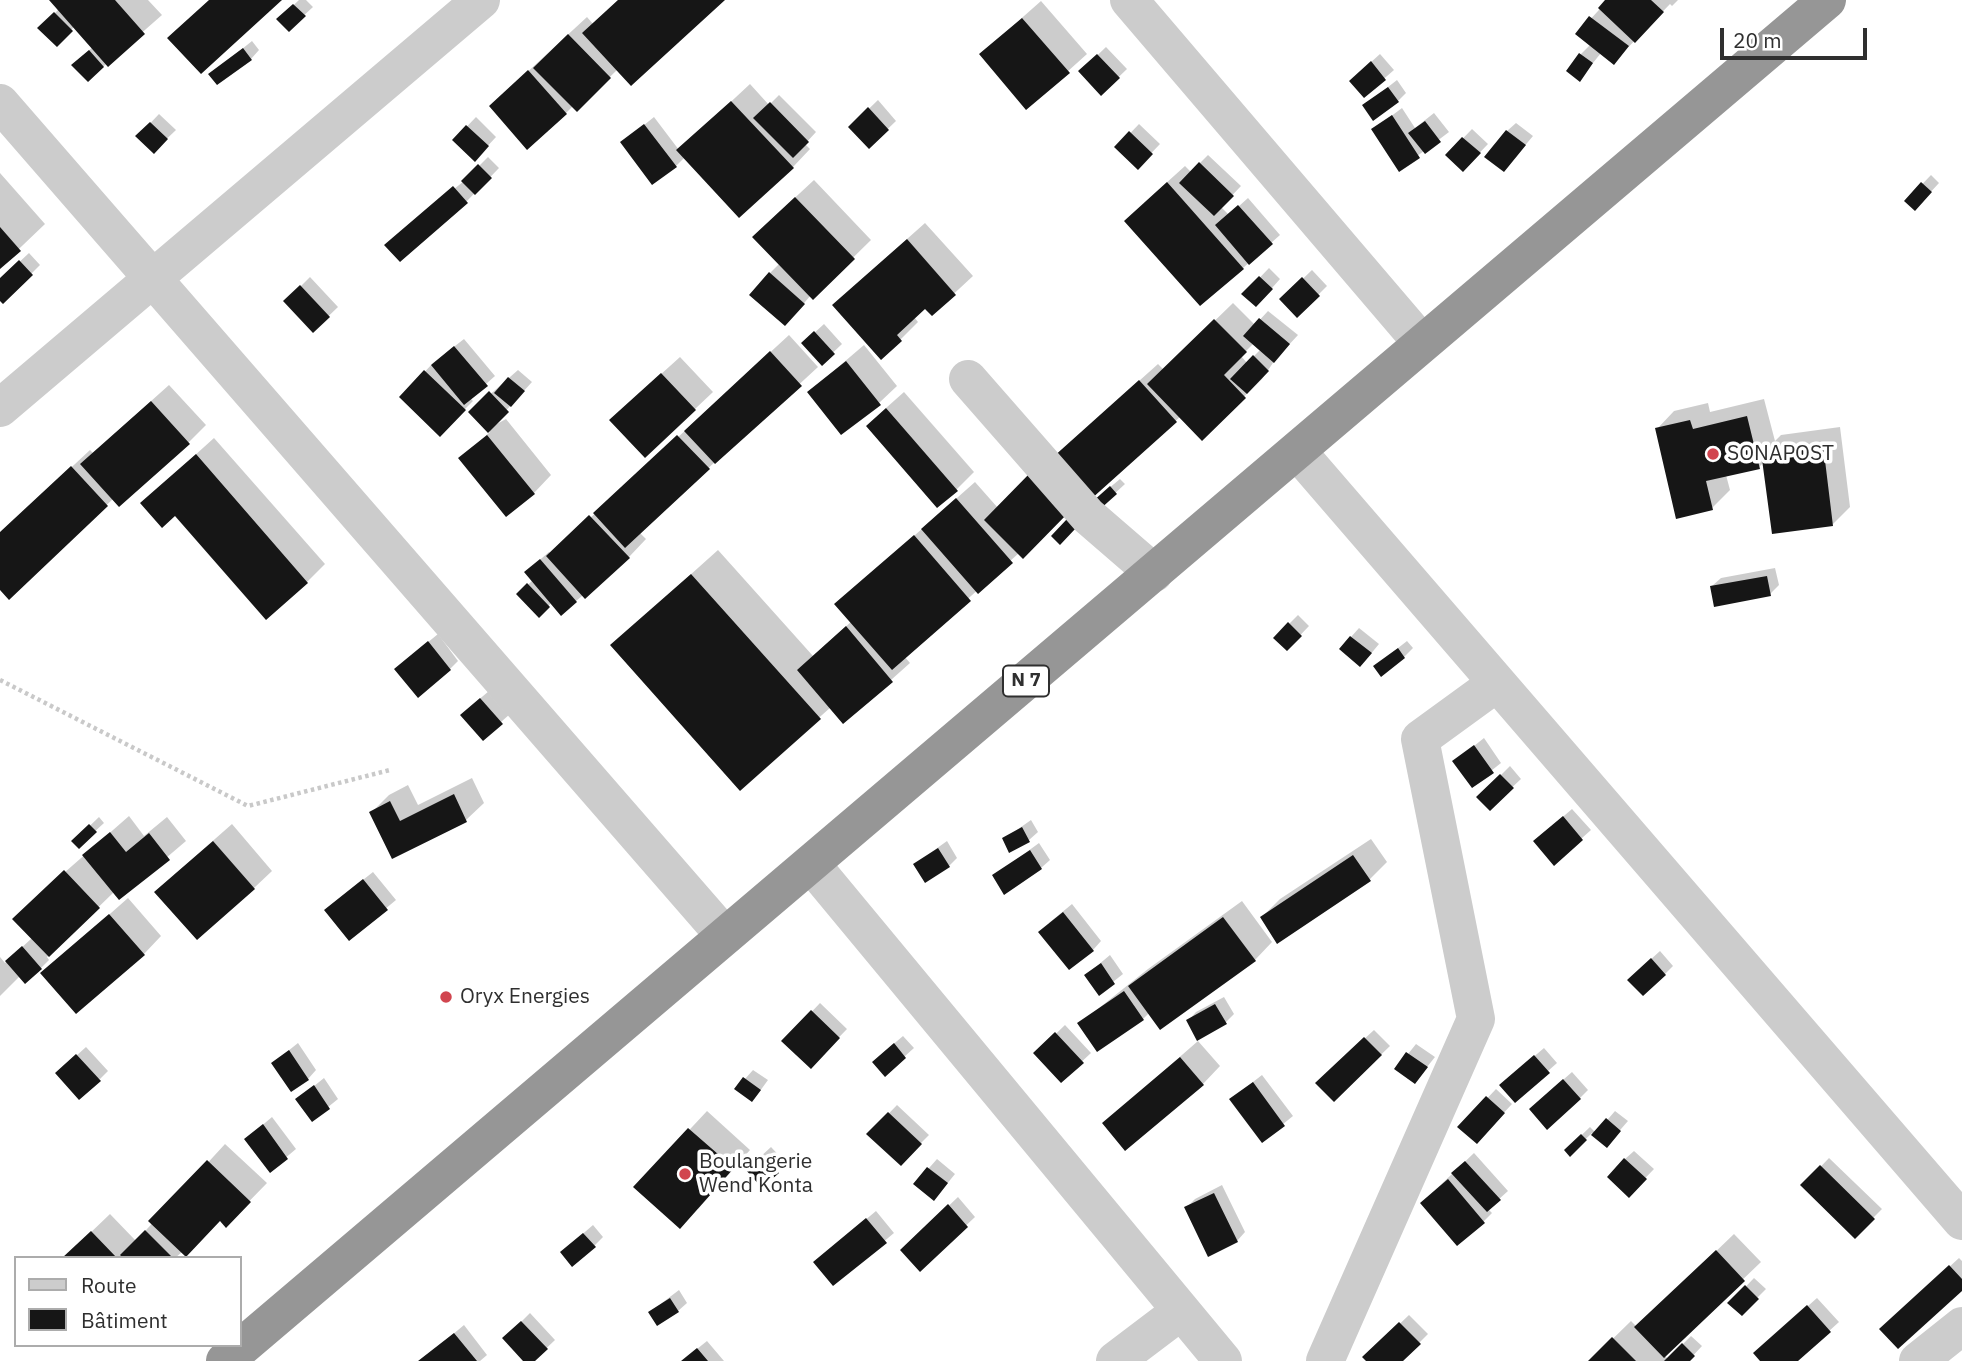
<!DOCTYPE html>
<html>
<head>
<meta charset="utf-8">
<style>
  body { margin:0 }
  #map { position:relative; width:1962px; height:1361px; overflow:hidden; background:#fff; font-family:"IBM Plex Sans",sans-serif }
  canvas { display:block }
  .legend { position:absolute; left:14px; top:1256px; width:228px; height:91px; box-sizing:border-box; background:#fff; border:2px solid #acacac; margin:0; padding:9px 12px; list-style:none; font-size:21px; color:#2f2f2f }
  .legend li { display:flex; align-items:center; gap:14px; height:35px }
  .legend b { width:35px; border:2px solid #acacac }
  .scale { position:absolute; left:1720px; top:28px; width:147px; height:32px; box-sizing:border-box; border:4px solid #2f2f2f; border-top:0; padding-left:9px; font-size:21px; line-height:24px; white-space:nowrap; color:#2f2f2f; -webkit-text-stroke:5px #fff; paint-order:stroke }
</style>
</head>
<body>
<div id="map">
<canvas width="1962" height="1361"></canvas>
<ul class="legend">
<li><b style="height:9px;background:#ccc"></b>Route</li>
<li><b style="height:19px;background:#161616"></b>Bâtiment</li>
</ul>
<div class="scale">20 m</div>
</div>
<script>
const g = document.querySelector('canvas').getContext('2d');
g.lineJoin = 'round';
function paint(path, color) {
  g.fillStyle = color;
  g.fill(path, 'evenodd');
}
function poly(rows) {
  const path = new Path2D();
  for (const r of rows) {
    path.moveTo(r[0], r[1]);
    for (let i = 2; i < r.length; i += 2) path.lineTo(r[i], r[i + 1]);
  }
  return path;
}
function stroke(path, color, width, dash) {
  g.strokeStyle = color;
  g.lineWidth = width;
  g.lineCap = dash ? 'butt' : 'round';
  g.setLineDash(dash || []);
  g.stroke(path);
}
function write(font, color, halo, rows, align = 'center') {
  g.font = font + ' "IBM Plex Sans",sans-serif';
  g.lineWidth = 7;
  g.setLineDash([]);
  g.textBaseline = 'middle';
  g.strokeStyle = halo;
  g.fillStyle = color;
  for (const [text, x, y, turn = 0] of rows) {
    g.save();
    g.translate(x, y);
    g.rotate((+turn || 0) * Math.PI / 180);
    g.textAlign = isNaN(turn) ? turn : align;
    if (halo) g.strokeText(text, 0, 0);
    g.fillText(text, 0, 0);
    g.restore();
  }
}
const shadow = poly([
  [51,0,148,0,162,15,88,80,82,56,93,47,75,26,57,44,40,28,59,9],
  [299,0,306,0,313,7,289,29,279,19],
  [618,0,722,0,618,69,577,109,573,106,566,113,509,89,587,17,593,24],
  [1608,0,1678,0,1672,6,1670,4,1614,62,1601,53,1580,79,1580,55,1591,44,1577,34],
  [1041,1,1087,54,1027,108,981,54],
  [252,41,259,50,251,59,211,74],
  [1106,47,1127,69,1101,94,1081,71],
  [1380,54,1394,70,1364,96,1360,72],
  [1397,80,1406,93,1398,101,1365,105],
  [750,84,769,105,779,95,816,132,805,144,810,149,793,167,685,157,676,166,623,142,654,117,679,150],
  [878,100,896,121,869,147,850,127],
  [1402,108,1415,128,1434,113,1449,132,1400,169,1374,129],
  [159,114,176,130,154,151,138,136],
  [476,117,496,137,483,151,454,140],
  [1516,123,1533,136,1512,161,1507,131],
  [1139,124,1160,144,1138,167,1117,147],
  [1472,129,1488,144,1463,170,1447,155],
  [1208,155,1241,186,1221,207,1229,215,1248,198,1280,235,1243,268,1144,203,1185,166,1191,172],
  [488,157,499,168,466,202,395,237,464,181],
  [0,173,45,224,0,267],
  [1931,175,1939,183,1915,209,1906,201],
  [814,180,871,240,813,297,811,295,793,316,770,273,780,263,772,219],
  [925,223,973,276,932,314,925,306,914,317,918,322,900,340,852,288],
  [29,253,40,265,3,302,0,298,0,280],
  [1269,268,1280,279,1264,297,1244,294],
  [1312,270,1327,286,1297,316,1282,299],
  [310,277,338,307,313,331,286,301],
  [1233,303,1255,325,1268,311,1298,335,1275,360,1262,379,1202,438,1181,416,1090,498,1086,493,904,656,910,663,844,722,831,707,740,788,612,645,718,550,813,656,852,621,837,604,975,482,998,508,1058,466,1072,441,1158,364,1164,370],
  [1254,343,1261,349,1247,363,1241,356],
  [824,324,842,344,822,363,812,335],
  [789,335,818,367,639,532,646,539,629,557,576,601,552,602,539,616,518,594,533,580,535,564,549,552,551,554],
  [464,339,495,376,470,398,473,401,440,434,401,397,433,363],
  [864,345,897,386,879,403,809,392],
  [680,357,713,392,695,409,629,403],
  [518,370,532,382,491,427,506,419,551,475,534,493,460,459,490,432,470,412],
  [169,385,206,425,188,443,113,499,9,597,0,587,0,534,90,450,93,453],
  [904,392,974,472,956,490,886,408],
  [1764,399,1775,441,1781,435,1840,427,1850,507,1833,524,1764,462,1759,467,1726,475,1730,490,1712,508,1657,429,1674,411,1708,403,1710,412],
  [214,438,325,564,307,582,175,513,142,503],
  [1120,479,1125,484,1099,508,1102,494],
  [1775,568,1779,585,1770,594,1712,586,1721,578],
  [1298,615,1309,626,1287,649,1275,638],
  [1359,628,1379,644,1369,656,1351,637],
  [438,634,458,661,450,669,405,661],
  [1407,641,1413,648,1404,657,1375,666],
  [489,691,510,714,501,722,470,707],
  [1484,738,1501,763,1472,786,1454,762],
  [1510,766,1521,779,1490,808,1479,797],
  [472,778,484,803,466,820,393,856,371,813,389,795,408,785,418,805],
  [1572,809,1591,830,1554,863,1544,833],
  [129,816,144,836,167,817,186,841,119,898,114,892,47,957,49,960,41,968,20,976,0,996,0,957,5,963,32,938,32,901],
  [99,817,104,823,79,846,74,841],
  [1031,820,1038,832,1029,840,1004,839],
  [232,824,272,871,254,888,174,875],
  [1371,839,1387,862,1369,880,1262,917,1280,899],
  [947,841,957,858,949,866,915,864],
  [1039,843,1050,860,1041,868,994,876],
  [373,872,396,900,349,939,335,902],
  [128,898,161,936,144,954,43,973],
  [1242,901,1272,942,1255,960,1149,1013,1143,1019,1079,1024,1148,969],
  [1072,904,1101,941,1093,950,1049,923],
  [1660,951,1673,966,1665,974,1638,971],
  [1110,955,1123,974,1099,993,1086,975],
  [1224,997,1234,1014,1225,1023,1188,1021,1196,1012],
  [820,1003,847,1029,811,1066,784,1041],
  [1065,1025,1091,1053,1062,1080,1036,1053],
  [1374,1030,1390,1046,1334,1100,1326,1074],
  [903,1036,914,1048,885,1074,883,1053],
  [1198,1041,1220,1066,1203,1084,1104,1123],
  [298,1043,316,1070,308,1079,273,1063],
  [1416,1044,1435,1057,1415,1082,1396,1069],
  [86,1047,108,1071,100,1079,66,1065],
  [1544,1048,1557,1063,1548,1071,1510,1077],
  [753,1070,768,1080,760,1091,736,1089],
  [1572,1072,1588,1090,1580,1098,1539,1101],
  [1262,1075,1293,1116,1262,1141,1231,1099],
  [324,1078,338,1099,312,1120,298,1099],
  [1496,1089,1512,1104,1485,1133,1460,1127],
  [897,1105,929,1135,900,1164,869,1134],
  [707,1111,750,1150,698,1209,636,1187],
  [1615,1111,1628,1121,1607,1145,1592,1133,1570,1154,1566,1150,1590,1127,1596,1133],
  [272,1117,296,1149,271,1170,246,1139],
  [225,1144,267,1183,226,1225,221,1219,175,1258,64,1258,110,1214,136,1241],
  [771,1147,786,1163,762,1186,747,1169],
  [1634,1151,1654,1169,1629,1195,1625,1159],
  [1474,1153,1508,1191,1488,1209,1492,1213,1483,1222,1431,1194],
  [1829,1158,1882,1209,1855,1236,1803,1185],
  [937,1159,955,1174,942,1190,915,1184],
  [1222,1185,1245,1232,1237,1241,1186,1208,1195,1199],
  [958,1197,975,1217,920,1269,902,1250],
  [876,1211,894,1233,833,1284,815,1262],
  [593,1225,603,1237,594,1246,571,1244],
  [1734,1234,1761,1262,1664,1355,1668,1359,1691,1336,1702,1346,1688,1361,1590,1361,1631,1321,1637,1327],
  [1959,1258,1962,1261,1962,1288,1890,1321],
  [1754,1278,1766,1289,1742,1313,1730,1303],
  [679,1290,687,1303,678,1311,650,1312],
  [1817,1298,1839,1322,1796,1361,1763,1361,1764,1345],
  [530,1313,555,1340,533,1361,526,1361,505,1338],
  [1409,1315,1428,1334,1401,1361,1368,1361,1365,1357],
  [464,1325,487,1355,480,1361,421,1361],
  [707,1341,724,1361,682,1361]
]);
const building = poly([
  [49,0,115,0,145,34,108,67],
  [209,0,282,0,201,74,167,38],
  [618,0,725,0,631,86,582,33],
  [1605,0,1651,0,1664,12,1635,43,1598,8],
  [293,4,306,16,289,32,276,19],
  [54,12,73,31,57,47,37,28],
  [1589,16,1629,46,1614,65,1575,34],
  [1022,18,1070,73,1026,110,979,54],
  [568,34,611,78,577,112,533,68],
  [243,48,252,60,217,85,208,74],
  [89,50,104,67,88,82,71,65],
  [1579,53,1593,63,1580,82,1566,71],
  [1097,54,1120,78,1101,96,1078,71],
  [1371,61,1386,80,1364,98,1349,81],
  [528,70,567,114,527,150,489,106],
  [1388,87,1399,102,1373,121,1362,105],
  [731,101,794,168,739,218,676,150],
  [770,102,809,142,793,158,753,118],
  [868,107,889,130,869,149,848,127],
  [1392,115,1420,158,1399,172,1371,129],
  [1425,121,1441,142,1425,154,1408,133],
  [150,122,168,139,154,154,135,136],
  [644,124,677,167,652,185,620,142],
  [466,125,489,146,475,162,452,140],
  [1506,130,1526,145,1504,172,1484,157],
  [1129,131,1153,154,1138,170,1114,147],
  [1462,137,1481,153,1463,172,1445,155],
  [1199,162,1234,196,1214,216,1179,183],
  [478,164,492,178,475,195,461,181],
  [1167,182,1244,269,1200,306,1124,221],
  [1921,182,1932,192,1915,211,1904,201],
  [453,186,468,203,400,262,384,245],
  [795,197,855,259,813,300,752,237],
  [1238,205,1273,244,1249,265,1215,225],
  [0,227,21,251,0,269],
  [907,239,956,295,932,316,925,309,897,335,902,341,881,360,832,305],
  [19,260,33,275,3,304,0,301,0,278],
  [769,272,805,304,785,326,749,295],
  [1259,276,1273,289,1256,307,1241,294],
  [1302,277,1320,296,1297,318,1279,299],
  [300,285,330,317,313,333,283,301],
  [1259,318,1290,344,1274,363,1243,336],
  [1214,319,1247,352,1224,375,1246,398,1202,441,1147,384],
  [814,331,835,354,822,366,801,343],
  [454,346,488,386,464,405,431,365],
  [770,351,802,386,715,464,684,431],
  [1253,355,1269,371,1247,394,1230,379],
  [846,361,881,405,841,435,807,392],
  [424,370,466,410,440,437,399,397],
  [661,373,696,410,645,458,609,420],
  [508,377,525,391,511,407,494,393],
  [1139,380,1177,422,1090,500,1052,458],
  [489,391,509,412,488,433,468,412],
  [151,401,190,444,119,507,80,464],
  [886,408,958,491,937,508,866,426],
  [1747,416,1760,469,1706,481,1713,510,1676,519,1655,428,1690,420,1693,429],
  [487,435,535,494,506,517,458,458],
  [677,435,710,469,625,548,593,513],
  [1823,444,1833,526,1772,534,1761,452],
  [196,454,308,583,266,620,175,516,162,528,140,503],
  [71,466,108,506,9,600,0,590,0,532],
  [1030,473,1069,512,1023,559,984,520],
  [1110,486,1117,494,1099,510,1092,502],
  [956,498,1013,563,978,594,921,529],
  [589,515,630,558,585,599,546,556],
  [1067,519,1076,528,1060,545,1051,536],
  [914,535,971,601,892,670,834,604],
  [540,559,577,602,561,616,524,572],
  [691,574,821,719,740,791,610,645],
  [1767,576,1771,596,1714,607,1710,586],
  [527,583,550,607,539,618,516,594],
  [1288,622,1302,636,1287,651,1273,638],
  [846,626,893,682,843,724,797,670],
  [1350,636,1372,653,1360,667,1339,649],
  [428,641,451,670,418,698,394,669],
  [1398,648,1405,658,1381,677,1373,666],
  [480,698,503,724,483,741,460,715],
  [1474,745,1494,773,1472,788,1452,761],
  [1500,774,1514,788,1490,811,1476,797],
  [454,794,467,822,392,859,369,812,390,801,400,821],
  [1563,816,1583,840,1554,866,1533,841],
  [89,824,97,832,79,849,71,841],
  [1022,827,1030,842,1009,853,1002,838],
  [110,832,126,852,149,833,170,860,119,900,82,855],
  [213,841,255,889,197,940,154,892],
  [938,848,950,867,925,883,913,864],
  [1030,850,1042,869,1004,895,992,875],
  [1353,855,1371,881,1277,944,1260,917],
  [64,870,100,908,49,957,12,919],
  [363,879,388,910,349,941,324,910],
  [1063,912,1094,951,1069,970,1038,932],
  [109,914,145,955,76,1014,40,973],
  [1223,917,1256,961,1160,1030,1128,986],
  [22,946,42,969,25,984,5,961],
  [1651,958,1666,975,1643,996,1627,980],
  [1101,963,1115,984,1099,996,1084,975],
  [1124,991,1144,1020,1097,1052,1077,1023],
  [1215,1004,1227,1024,1197,1041,1186,1020],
  [811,1010,840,1038,811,1069,781,1041],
  [1055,1032,1084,1063,1061,1083,1033,1053],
  [1364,1037,1382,1055,1334,1102,1315,1083],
  [894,1043,906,1058,885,1077,872,1062],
  [289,1050,309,1080,291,1092,271,1063],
  [1406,1052,1428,1067,1415,1084,1394,1069],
  [76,1054,101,1081,79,1100,55,1073],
  [1534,1055,1550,1073,1515,1103,1499,1085],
  [1180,1057,1204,1085,1125,1151,1102,1123],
  [743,1077,761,1090,752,1102,734,1089],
  [1563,1079,1581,1099,1547,1130,1529,1109],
  [1253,1082,1285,1126,1262,1143,1229,1099],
  [314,1085,330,1109,312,1122,295,1099],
  [1486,1096,1505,1113,1477,1144,1457,1127],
  [888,1112,922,1144,901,1166,866,1134],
  [1606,1118,1621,1131,1607,1148,1591,1135],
  [263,1124,288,1159,270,1173,244,1139],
  [688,1128,734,1168,680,1229,633,1187],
  [1581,1134,1587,1140,1570,1157,1564,1150],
  [761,1154,779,1173,762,1188,745,1169],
  [1624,1158,1647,1179,1629,1198,1607,1177],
  [207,1160,251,1202,226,1228,220,1221,186,1257,148,1221],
  [1465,1161,1501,1200,1487,1212,1451,1173],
  [1820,1165,1875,1219,1855,1239,1800,1185],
  [927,1167,948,1183,934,1201,913,1184],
  [1448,1179,1485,1223,1457,1246,1420,1203],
  [1214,1193,1238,1242,1208,1257,1184,1207],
  [948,1204,968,1227,920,1272,900,1250],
  [866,1218,887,1243,833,1286,813,1262],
  [145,1230,173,1258,123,1258,120,1255],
  [91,1231,117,1258,62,1258],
  [583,1233,596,1247,572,1267,560,1252],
  [1716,1250,1745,1281,1664,1358,1634,1327],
  [1949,1265,1962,1279,1962,1291,1898,1349,1879,1329],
  [1745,1285,1759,1299,1742,1316,1727,1303],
  [670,1298,679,1312,657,1326,648,1312],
  [1807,1305,1831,1332,1798,1361,1760,1361,1753,1353],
  [521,1321,548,1349,535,1361,523,1361,502,1338],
  [1399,1322,1421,1344,1403,1361,1366,1361,1362,1357],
  [454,1333,477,1361,418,1361],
  [1612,1337,1636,1361,1588,1361],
  [1682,1343,1695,1356,1690,1361,1664,1361],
  [697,1348,708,1361,681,1361]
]);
const path = poly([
  [0,680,248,806,390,770]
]);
const minor = poly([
  [1129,0,1422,343],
  [0,103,725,936],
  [968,379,1088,516,1154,573],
  [0,408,481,0],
  [1297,451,1962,1221],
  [811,864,1223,1361],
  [1115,1361,1181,1311],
  [1325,1361,1476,1019,1420,739,1497,683],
  [1918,1361,1962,1326]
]);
const highway = poly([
  [225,1361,1827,0]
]);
const markers = [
  [1713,454,7,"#d1454f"],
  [446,997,7,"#d1454f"],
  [685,1174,7,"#d1454f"]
];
const shields = [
  [1026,681,46]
];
const shieldNames = [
  ["N 7",1026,681]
];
const poiNames = [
  ["SONAPOST",1727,454],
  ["Oryx Energies",460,997],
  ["Boulangerie",699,1162],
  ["Wend Konta",699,1186]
];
paint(shadow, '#0003');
paint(building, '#161616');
stroke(path, '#c9c9c9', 4.5, [3.5, 3.5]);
stroke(minor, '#ccc', 38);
stroke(highway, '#969696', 38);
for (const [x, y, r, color] of markers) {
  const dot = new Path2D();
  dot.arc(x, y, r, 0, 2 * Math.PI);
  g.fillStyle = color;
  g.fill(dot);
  stroke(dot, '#fff', 2.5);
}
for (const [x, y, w] of shields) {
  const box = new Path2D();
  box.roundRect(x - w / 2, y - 15.5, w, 31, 5);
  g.fillStyle = '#fff';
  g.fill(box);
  stroke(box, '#2f2f2f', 2);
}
write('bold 19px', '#2f2f2f', null, shieldNames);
write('21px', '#2f2f2f', '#fff', poiNames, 'left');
</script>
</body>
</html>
